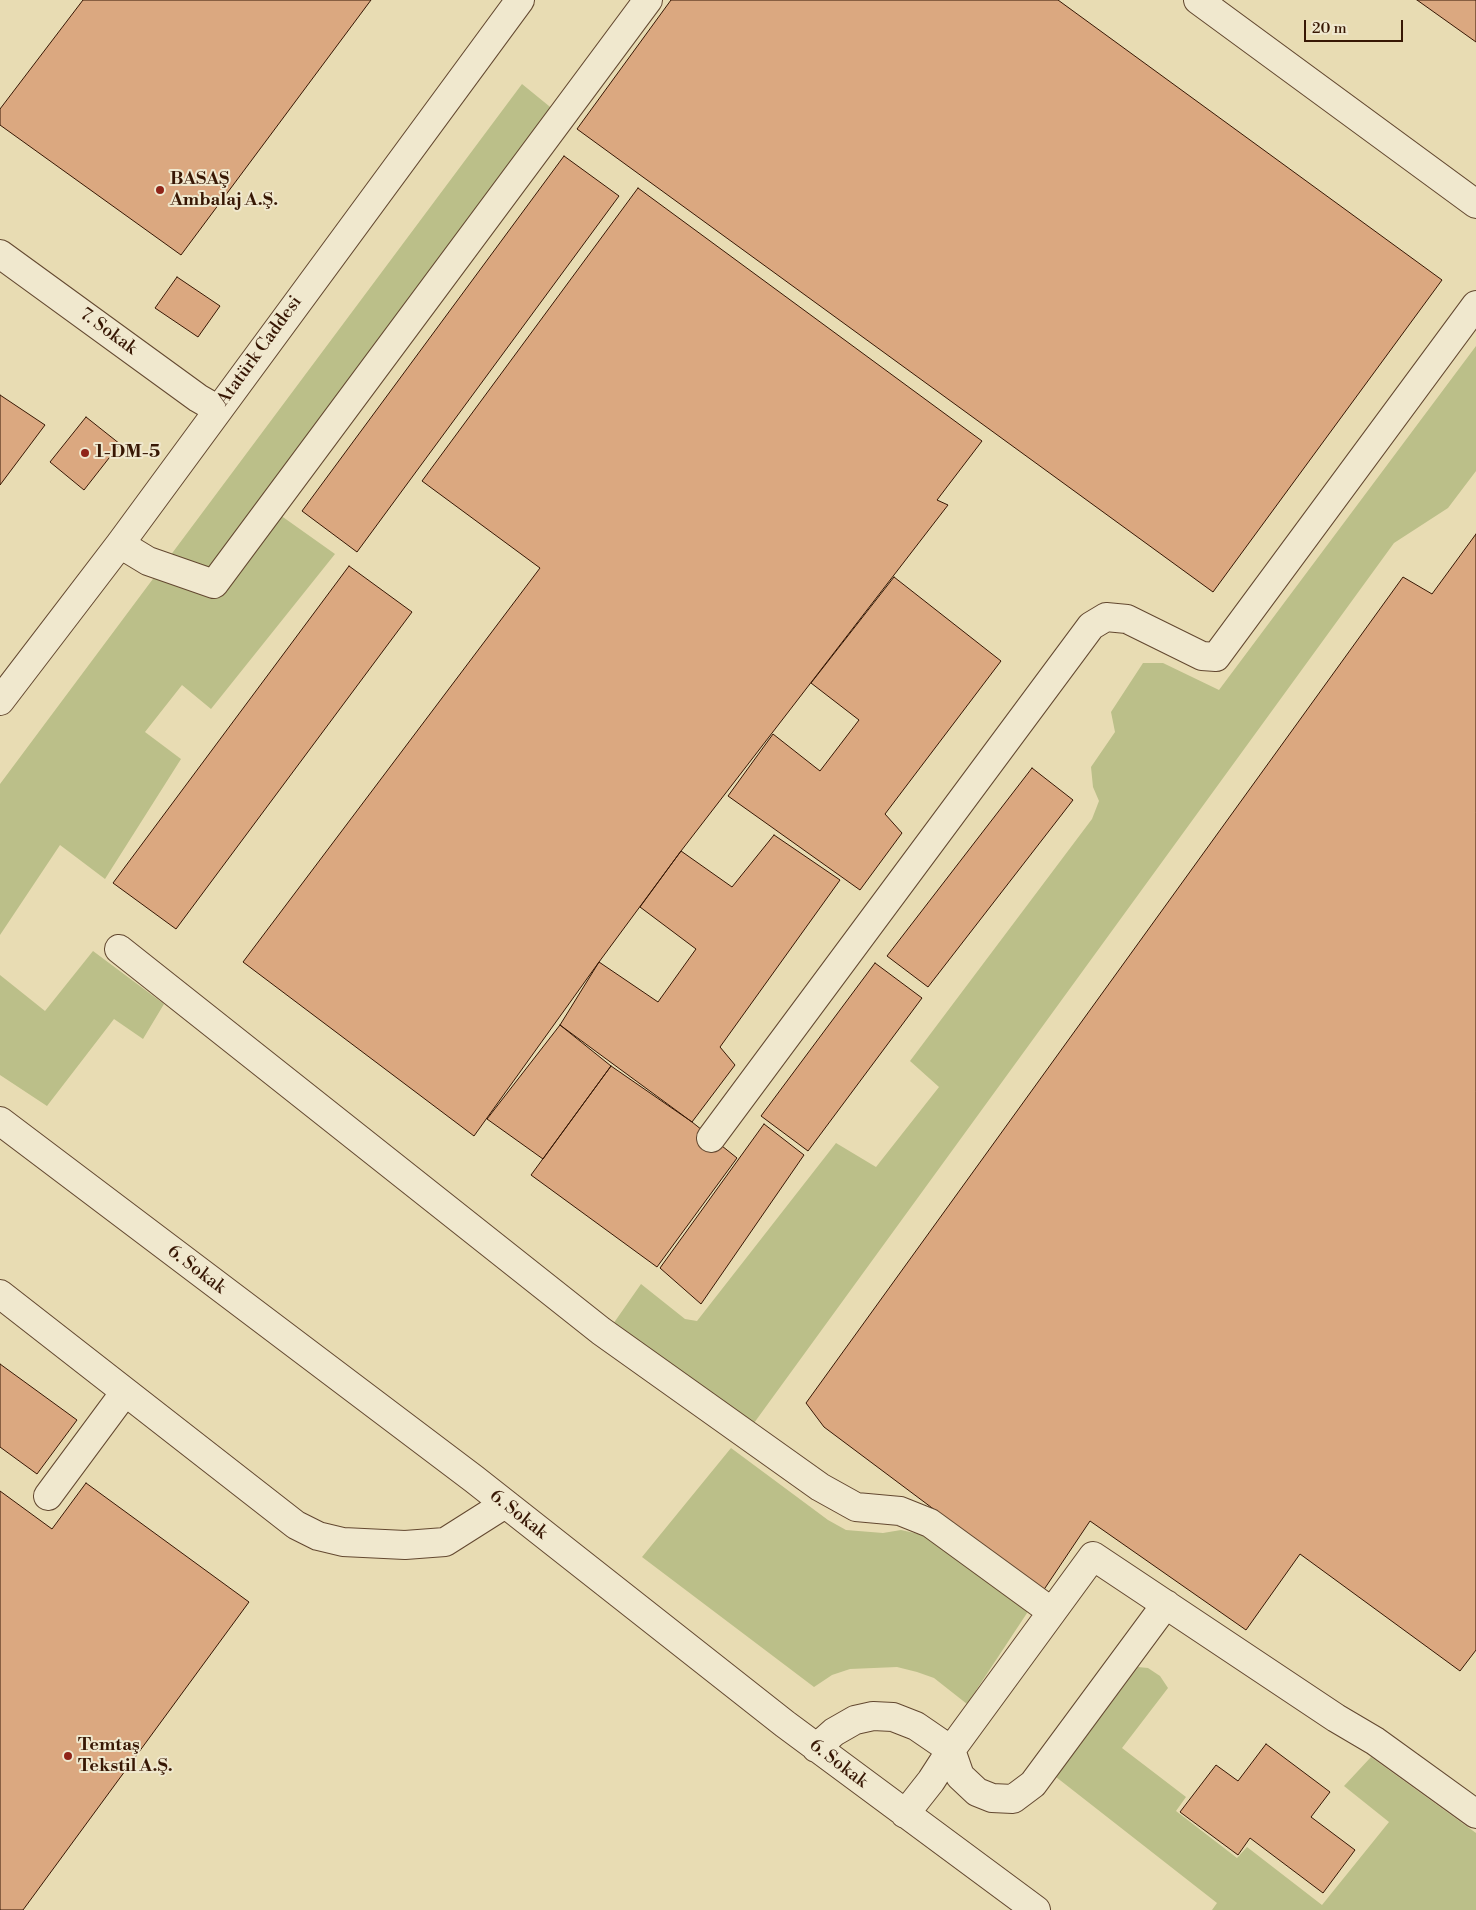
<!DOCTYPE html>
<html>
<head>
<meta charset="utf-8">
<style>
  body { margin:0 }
  #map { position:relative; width:1476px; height:1910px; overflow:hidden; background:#e8dcb3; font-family:"Libre Bodoni",serif }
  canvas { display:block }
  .scale { position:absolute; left:1304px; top:20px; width:99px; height:22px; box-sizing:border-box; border:2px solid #371704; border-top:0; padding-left:6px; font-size:15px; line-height:18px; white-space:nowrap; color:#371704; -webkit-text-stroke:4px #f0e8ce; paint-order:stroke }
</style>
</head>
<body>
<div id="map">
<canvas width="1476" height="1910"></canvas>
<div class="scale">20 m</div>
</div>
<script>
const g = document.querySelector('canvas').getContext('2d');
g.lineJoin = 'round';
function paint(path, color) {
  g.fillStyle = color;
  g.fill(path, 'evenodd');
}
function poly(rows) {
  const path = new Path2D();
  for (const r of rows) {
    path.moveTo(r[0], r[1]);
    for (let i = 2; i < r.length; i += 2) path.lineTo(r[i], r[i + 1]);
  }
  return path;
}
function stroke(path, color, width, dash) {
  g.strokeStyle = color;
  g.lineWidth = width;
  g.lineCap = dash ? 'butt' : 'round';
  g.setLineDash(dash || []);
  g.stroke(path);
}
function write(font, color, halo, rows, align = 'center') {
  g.font = font + ' "Libre Bodoni",serif';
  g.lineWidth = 4;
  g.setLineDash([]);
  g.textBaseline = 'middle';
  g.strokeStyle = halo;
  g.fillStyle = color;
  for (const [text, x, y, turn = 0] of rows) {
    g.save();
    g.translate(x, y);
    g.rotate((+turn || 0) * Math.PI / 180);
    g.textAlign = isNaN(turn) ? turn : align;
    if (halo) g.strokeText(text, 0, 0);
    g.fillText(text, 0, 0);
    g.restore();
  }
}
const green = poly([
  [522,84,560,115,273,510,335,554,211,709,182,685,145,732,181,759,105,879,60,845,0,935,0,784],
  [1476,346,1476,471,1448,508,1394,543,754,1423,611,1327,641,1284,685,1319,697,1321,836,1143,876,1167,939,1087,910,1061,1092,819,1099,801,1093,787,1091,767,1115,732,1111,712,1143,663,1163,663,1219,690],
  [93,951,164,1004,143,1039,114,1019,47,1106,0,1075,0,975,45,1011],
  [731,1448,828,1520,846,1530,883,1533,901,1530,919,1534,936,1540,1029,1610,967,1704,934,1678,917,1672,897,1667,850,1669,832,1675,814,1687,642,1557],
  [1138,1667,1148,1668,1160,1676,1168,1688,1122,1748,1186,1797,1176,1811,1237,1858,1247,1847,1322,1905,1389,1822,1344,1786,1371,1757,1476,1833,1476,1910,1212,1910,1217,1903,1056,1777]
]);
const building = poly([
  [83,0,371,0,181,255,0,125,0,109,83,0],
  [671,0,1058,0,1442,280,1213,592,577,129,671,0],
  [1417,0,1476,0,1476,42,1417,0],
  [564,156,619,196,357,552,302,511,564,156],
  [638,188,982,441,937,500,948,505,681,851,599,962,474,1136,243,962,540,568,422,481,638,188],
  [177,277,220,306,198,337,155,308,177,277],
  [0,395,45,425,0,485,0,395],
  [86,417,120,444,84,490,50,462,86,417],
  [1476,534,1476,1650,1460,1671,1300,1554,1246,1630,1090,1521,1043,1591,824,1427,806,1403,1403,577,1432,594,1476,534],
  [349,566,412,612,176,929,113,883,349,566],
  [894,577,1001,661,885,814,902,833,860,890,728,796,773,734,820,771,859,720,811,683,894,577],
  [1032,768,1073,800,928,987,887,956,1032,768],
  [774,835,840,880,720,1047,735,1065,692,1122,560,1025,599,962,658,1002,696,949,640,907,681,851,732,887,774,835],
  [875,963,922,998,808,1151,761,1116,875,963],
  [560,1025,611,1066,543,1159,487,1119,560,1025],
  [611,1066,692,1122,737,1158,657,1267,531,1175,611,1066],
  [764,1124,804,1155,701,1304,660,1268,764,1124],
  [0,1364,77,1420,37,1474,0,1447,0,1364],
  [86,1483,249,1602,23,1910,0,1910,0,1491,52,1529,86,1483],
  [1266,1744,1330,1792,1311,1817,1355,1850,1323,1893,1250,1838,1238,1855,1180,1812,1216,1765,1238,1781,1266,1744]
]);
const minor = poly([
  [1198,0,1476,204],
  [0,254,198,398,217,409],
  [120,544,148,561,214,584,648,0],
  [0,701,120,544,520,0],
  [119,949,601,1331,820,1487,856,1507,900,1511,930,1523,1052,1612],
  [0,1121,474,1479,785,1724,1036,1910],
  [711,1138,1091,626,1106,617,1127,619,1202,656,1216,657,1476,305],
  [0,1294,296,1525,318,1536,343,1542,405,1545,445,1542,505,1504],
  [48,1496,125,1392],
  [816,1748,834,1732,855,1720,873,1716,893,1717,916,1726,951,1750,960,1776,977,1792,992,1798,1013,1799,1033,1784,1166,1604],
  [905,1814,931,1781,951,1750,1093,1556,1336,1718,1375,1741,1476,1814]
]);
const markers = [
  [160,190,5,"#8f2418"],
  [85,453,5,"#8f2418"],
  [68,1756,5,"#8f2418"]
];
const poiNames = [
  ["BASAŞ",170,180],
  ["Ambalaj A.Ş.",170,201],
  ["1-DM-5",95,453],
  ["Temtaş",78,1746],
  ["Tekstil A.Ş.",78,1767]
];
const streetNames = [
  ["7. Sokak",108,332,36],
  ["Atatürk Caddesi",260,351,-54],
  ["6. Sokak",196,1270,37],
  ["6. Sokak",518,1515,38],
  ["6. Sokak",838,1764,37]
];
paint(green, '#bbbf89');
paint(building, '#dba880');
stroke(building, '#371704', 1);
stroke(minor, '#634830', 30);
stroke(minor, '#f0e8ce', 28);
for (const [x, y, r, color] of markers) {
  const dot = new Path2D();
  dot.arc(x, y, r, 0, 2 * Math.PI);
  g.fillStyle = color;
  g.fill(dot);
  stroke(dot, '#f0e8ce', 2);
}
write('bold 18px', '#371704', '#f0e8ce', poiNames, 'left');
write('18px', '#371704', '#f0e8ce', streetNames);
</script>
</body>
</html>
